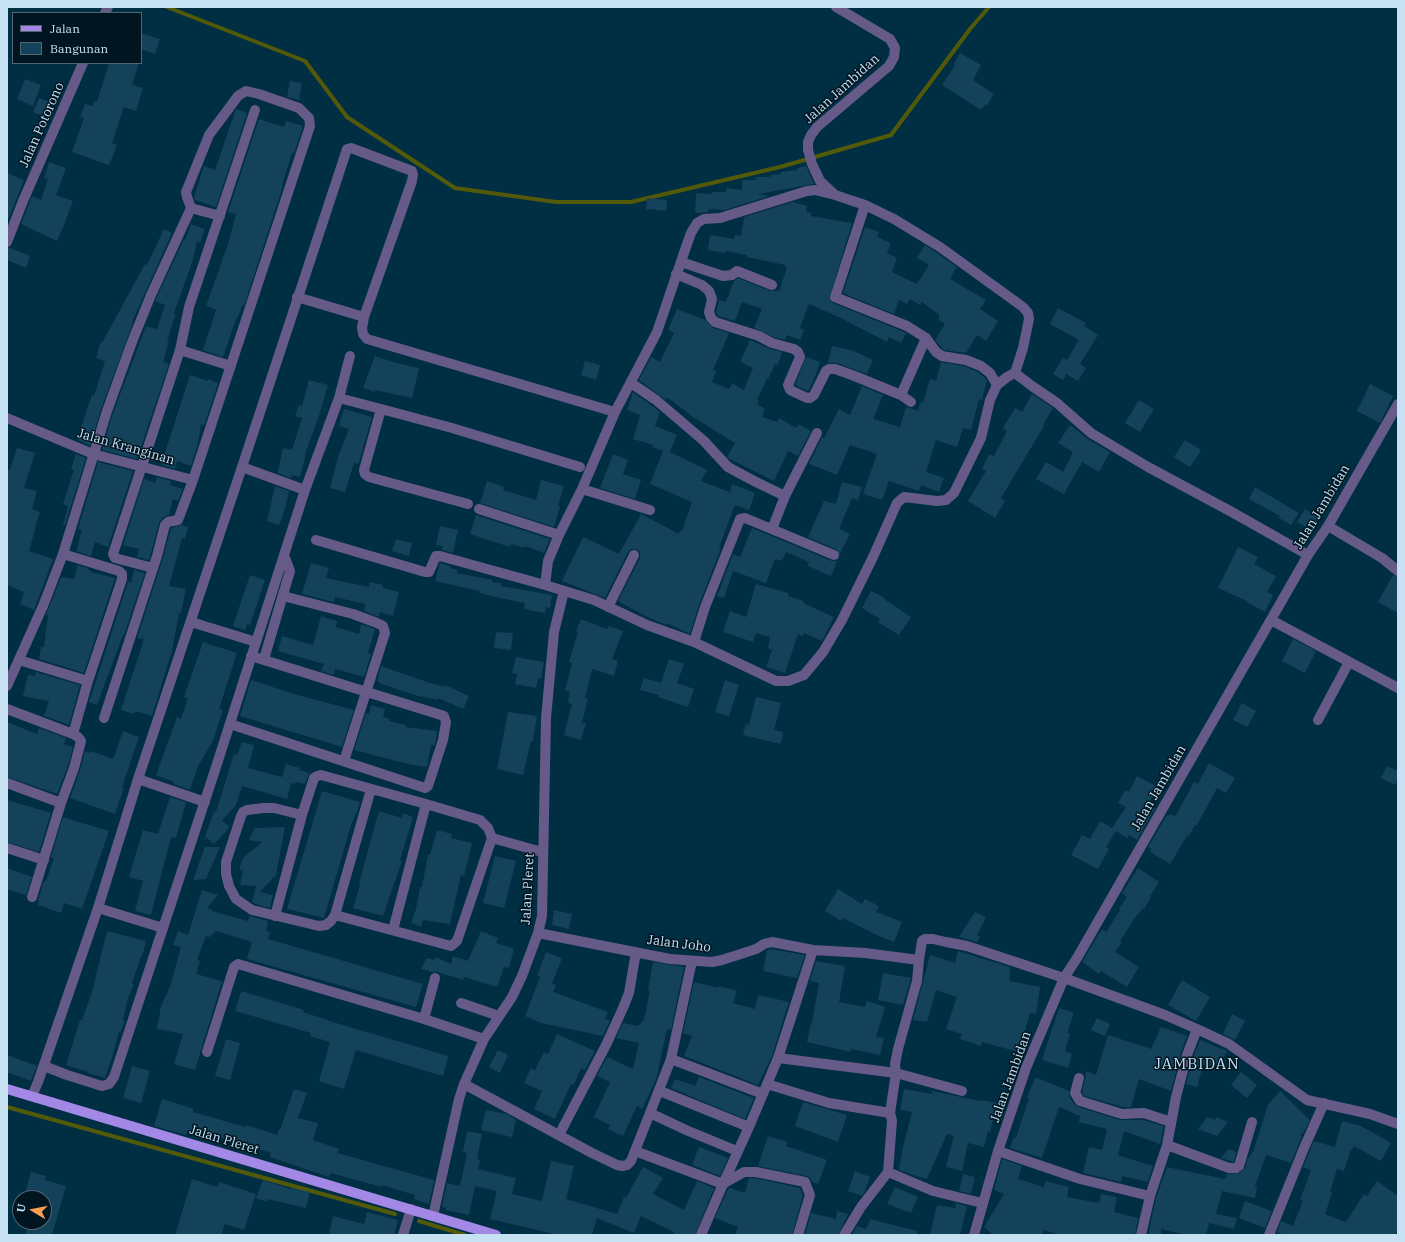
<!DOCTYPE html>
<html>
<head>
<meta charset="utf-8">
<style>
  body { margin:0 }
  #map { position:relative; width:1405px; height:1242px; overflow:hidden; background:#002e43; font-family:"IBM Plex Serif",serif }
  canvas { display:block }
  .frame { position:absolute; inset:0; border:8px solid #c5e1f2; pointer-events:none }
  .legend { position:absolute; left:12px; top:12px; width:130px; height:52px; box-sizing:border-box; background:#011521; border:1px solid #4f6775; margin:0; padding:5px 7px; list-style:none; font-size:12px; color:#c5e1f2 }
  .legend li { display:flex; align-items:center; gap:8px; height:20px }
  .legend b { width:20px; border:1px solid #4f6775 }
  .north { position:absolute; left:12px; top:1190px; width:40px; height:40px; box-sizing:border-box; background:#011521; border:1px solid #4f6775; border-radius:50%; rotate:280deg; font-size:11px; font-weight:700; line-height:16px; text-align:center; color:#c5e1f2 }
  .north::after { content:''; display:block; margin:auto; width:14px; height:18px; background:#fd9d54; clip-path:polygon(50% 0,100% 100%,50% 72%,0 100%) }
</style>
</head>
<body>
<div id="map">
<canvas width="1405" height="1242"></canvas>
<div class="frame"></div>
<ul class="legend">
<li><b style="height:5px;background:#a388e6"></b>Jalan</li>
<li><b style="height:11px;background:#14425b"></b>Bangunan</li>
</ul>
<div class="north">U</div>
</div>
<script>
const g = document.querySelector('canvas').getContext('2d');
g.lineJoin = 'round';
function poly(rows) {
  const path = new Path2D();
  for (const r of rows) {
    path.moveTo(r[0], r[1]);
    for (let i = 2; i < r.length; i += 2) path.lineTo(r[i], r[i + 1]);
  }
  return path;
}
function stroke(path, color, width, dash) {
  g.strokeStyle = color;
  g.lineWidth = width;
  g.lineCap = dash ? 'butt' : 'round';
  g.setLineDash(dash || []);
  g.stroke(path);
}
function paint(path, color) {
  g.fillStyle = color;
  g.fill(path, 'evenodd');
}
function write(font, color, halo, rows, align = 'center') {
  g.font = font + ' "IBM Plex Serif",serif';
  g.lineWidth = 3;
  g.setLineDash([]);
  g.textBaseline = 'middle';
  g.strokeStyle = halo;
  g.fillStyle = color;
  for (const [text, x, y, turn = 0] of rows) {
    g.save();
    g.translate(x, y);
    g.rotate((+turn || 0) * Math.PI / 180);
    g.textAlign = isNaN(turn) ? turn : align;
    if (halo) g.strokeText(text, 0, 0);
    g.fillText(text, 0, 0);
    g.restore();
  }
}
const stream = poly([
  [167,7,305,61,347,117,455,188,556,202,631,202,780,167,891,135,970,29,989,7],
  [7,1107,395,1214],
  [419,1221,465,1235]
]);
const building = poly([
  [141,33,160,39,155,54,141,49],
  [960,53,981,65,973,80,994,94,987,105,986,104,981,110,942,85,955,65,954,64],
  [109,63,139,63,132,85,143,88,136,111,124,107,112,143,117,145,109,165,72,152,84,118,80,117,85,104,93,106,94,101,97,102],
  [25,79,41,85,33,106,17,99],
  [290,81,302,83,299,100,287,97],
  [39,98,56,104,51,119,33,112],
  [236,109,247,113,216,207,195,200,194,197,204,166,215,170],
  [259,119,284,127,286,121,303,126,294,154,292,153,282,185,283,186,244,306,242,306,237,319,236,319,223,357,203,350,216,310,206,306,228,244,236,214,228,212],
  [49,162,66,168,56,195,73,201,63,227,57,241,21,224,32,196,41,200,48,179,44,178],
  [806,166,814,184,758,194,769,196,725,210,709,209,708,212,695,213,696,193,711,194,712,192,726,192,726,188,742,190,742,180,756,180,755,177,770,177,770,175,781,174,781,172,797,170,797,168],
  [7,173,24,180,9,218,7,217],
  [647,198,667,200,666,211,646,209],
  [793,202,807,206,806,212,812,213,811,216,852,223,829,299,833,303,904,332,906,333,901,343,889,337,887,342,841,318,809,304,800,328,804,330,800,340,787,335,785,340,774,337,754,328,762,309,742,302,735,321,718,316,716,312,719,300,726,302,734,281,738,278,770,291,779,291,787,268,785,267,785,265,747,257,747,255,725,251,725,253,708,250,710,235,734,239,735,235,741,236,744,217],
  [191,224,205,229,200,243,197,241,193,260,174,313,176,314,167,340,169,341,163,362,169,364,137,459,102,450,113,413,146,326,157,329,165,305,155,301,184,239,185,240],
  [865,227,879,232,877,237,891,243,887,253,897,258,892,272,917,284,929,265,917,258,925,245,957,267,950,279,986,300,980,309,998,321,986,341,977,335,966,353,944,350,941,347,935,340,945,324,939,320,939,315,922,302,920,305,910,299,907,304,899,300,894,314,843,293],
  [164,229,172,233,132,322,133,323,101,409,90,446,77,439,92,395,94,396,105,361,96,358,100,343,102,343,145,264,147,265],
  [7,248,10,248,30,256,26,268,7,260],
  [1058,308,1086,323,1084,326,1098,335,1080,364,1086,368,1078,381,1066,374,1063,380,1053,374,1063,358,1067,360,1079,340,1050,324],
  [677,309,705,320,713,328,729,333,713,370,716,371,712,382,729,389,732,383,744,390,753,368,740,362,750,340,770,349,782,352,778,365,775,364,768,379,767,378,757,400,759,401,757,404,765,409,762,417,777,422,779,418,796,428,798,424,811,431,798,456,788,451,774,481,728,458,727,457,735,443,693,417,667,397,666,400,639,380,651,357,660,362,674,333,668,330],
  [832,346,854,351,873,360,867,374,837,363,828,363],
  [375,356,396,363,419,368,412,398,375,390,375,392,363,388],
  [806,357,820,362,813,382,808,391,795,385],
  [585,361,600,365,596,380,581,375],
  [941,362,964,366,978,372,987,380,982,400,979,399,971,430,963,428,957,447,936,440,926,472,944,478,939,492,921,485,919,491,889,481,882,500,863,494,877,454,850,445,837,475,809,464,822,437,824,438,839,409,850,415,862,386,883,395,873,419,900,427,906,407,918,411,920,403,923,403,930,379,936,381],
  [190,375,208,381,208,379,218,383,204,426,201,424,198,443,191,466,177,461,175,469,161,465],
  [309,380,328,385,320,413,305,454,306,454,300,477,292,475,291,478,278,473,278,471,283,448,292,450,302,418,295,416,299,405,302,406],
  [1370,384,1393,396,1380,423,1357,411],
  [633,392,660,412,655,426,677,435,670,452,707,470,701,481,730,492,732,484,755,493,749,510,735,505,719,547,721,548,699,605,690,634,667,623,666,625,645,616,618,601,640,558,640,552,637,549,631,549,628,552,605,598,562,581,583,537,619,554,641,514,679,534,680,530,682,531,692,502,650,484,663,451,652,447,653,445,633,439,640,415,627,410],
  [1032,394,1053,408,1043,425,1044,426,1001,498,1005,501,995,518,968,501,986,471,982,469,989,454,994,456,1007,431,1003,428,1015,408,1022,412],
  [1139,400,1154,409,1140,432,1125,423],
  [344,409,372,417,359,462,359,464,354,463,345,492,330,488,338,457,349,429,339,426],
  [1070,425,1088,439,1110,452,1099,472,1082,462,1064,494,1036,479,1046,462,1063,472,1073,452,1058,443],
  [1185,440,1201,450,1190,467,1174,457],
  [17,448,35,453,24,488,37,491,32,509,40,512,35,526,36,526,29,551,53,559,34,610,20,604,24,592,7,585,7,469,10,470],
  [76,454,86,458,65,525,63,525,68,506,63,504,74,470,71,469],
  [613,454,628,460,623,474,641,480,635,499,600,488],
  [98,462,133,471,108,547,95,542,91,556,76,551,82,530,78,529],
  [157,477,171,481,170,485,183,489,178,501,173,499,169,515,163,517,159,523,149,560,137,557,139,549,123,545,144,479,155,483],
  [541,480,564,486,558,506,560,507,554,527,480,503,487,481,504,487,503,490,536,500],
  [842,482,862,487,858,500,852,498,839,529,850,534,840,554,836,549,808,537,824,501,836,504],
  [275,486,289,491,285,509,279,525,267,521],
  [1255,487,1299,513,1291,525,1279,518,1280,516,1249,499],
  [1305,509,1319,517,1310,530,1297,522],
  [476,515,550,539,544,553,525,546,524,548,511,544,510,547,470,534],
  [182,525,188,527,185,539,182,538,169,586,186,589,181,613,179,613,172,651,152,716,135,711,134,714,121,710,144,639,137,638,163,558,171,528],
  [440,526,458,530,453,553,442,550,443,546,436,545],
  [752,528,832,561,837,561,831,576,808,566,809,562,786,552,782,561,775,559,766,583,733,571,724,598,717,596,733,554,740,557],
  [396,539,412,543,409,556,392,551],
  [1238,547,1258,557,1254,564,1276,576,1267,592,1273,595,1265,612,1247,602,1247,601,1218,588],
  [311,563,329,568,326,578,369,587,370,582,383,585,383,588,399,592,393,616,380,612,379,617,364,611,365,604,335,597,334,602,302,594],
  [440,563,450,566,450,568,458,570,457,573,493,580,492,582,501,583,501,586,552,595,550,608,546,607,545,613,524,609,525,603,500,598,479,593,480,591,435,581],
  [77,565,88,568,88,570,91,570,91,572,115,578,84,673,39,659,41,647,44,647,48,615,46,615,61,577,75,579],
  [134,570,145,573,124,635,123,635,97,705,89,702,128,582,131,582],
  [250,575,265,580,250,625,247,624,245,630,233,626],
  [1393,575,1398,577,1398,613,1378,602],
  [756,584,788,593,788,596,804,601,803,603,834,617,822,641,804,633,803,636,798,634,785,673,766,667,772,650,768,648,770,637,756,633,753,642,723,632,730,611,746,617],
  [871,591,885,598,884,599,911,617,899,635,878,622,880,619,862,608],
  [321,616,337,621,336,627,359,634,361,624,375,629,368,653,371,654,364,677,335,669,334,675,321,671,324,664,278,651,282,636,313,645],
  [581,619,607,629,609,626,623,631,612,659,618,661,614,676,592,669,585,698,588,698,582,723,586,723,581,740,564,735,572,704,568,703,570,692,565,690,572,663,569,662,578,632,576,631],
  [496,632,513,633,511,650,494,648],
  [1293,639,1316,651,1305,673,1282,661],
  [203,642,237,653,219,709,223,710,213,741,198,766,190,790,173,784,174,782,156,775,177,717,181,719,188,698,184,697],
  [516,657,544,662,541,679,538,678,536,688,515,684,517,674,512,673],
  [669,659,684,664,677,683,694,689,688,707,658,697,659,695,640,690,644,678,661,683],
  [381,666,430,683,444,687,445,685,469,696,463,709,438,698,437,700,421,696,421,697,379,683,379,681,377,681],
  [36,672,80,685,69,725,44,716,49,701,23,696,28,675,35,676],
  [251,680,294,694,354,710,342,747,240,716],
  [725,680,739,685,729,716,715,712],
  [756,697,781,703,774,730,783,732,781,744,743,735,746,724,749,725],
  [1242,703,1256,711,1247,727,1233,720],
  [371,705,385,709,383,717,390,719,389,721,406,725,405,727,437,731,435,745,431,745,427,767,408,764,354,750,366,713,369,714],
  [508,712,537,716,533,741,531,741,523,775,497,769],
  [7,722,37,734,39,728,66,738,64,744,73,747,68,766,57,794,7,777],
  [123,731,139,737,122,787,124,788,115,814,70,798,80,770,85,751,90,753,91,751,113,759],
  [242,742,254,745,248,768,282,777,286,764,300,768,299,770,309,773,309,774,305,784,296,782,295,784,291,783,287,799,242,786,236,805,222,821,229,826,226,832,214,844,207,838,205,841,206,837,205,837,214,811,216,812,234,754,237,755],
  [1209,763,1235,778,1226,793,1217,788,1197,825,1195,825,1188,837,1187,836,1170,864,1150,852,1151,849,1148,847,1167,815,1168,816,1170,814,1175,817,1194,782,1198,784],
  [1387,766,1398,771,1398,779,1395,785,1381,778],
  [1137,776,1158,787,1148,804,1155,808,1137,840,1129,835,1127,838,1116,831,1106,847,1109,849,1098,869,1071,855,1082,835,1090,839,1100,821,1112,828,1126,807,1118,803,1125,790,1129,792],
  [322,791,360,802,357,813,356,813,351,825,324,918,287,909],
  [170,797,186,802,176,838,171,837,151,915,135,911,143,881,129,877,143,830,158,834],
  [7,800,51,813,39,852,7,842],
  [379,811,402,818,403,813,413,817,400,860,402,861,383,916,353,908,360,885,359,884,362,872],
  [63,817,109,831,82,909,64,903,61,913,38,905,39,900,38,900,44,881,46,881,54,858,51,857],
  [285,827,276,875,260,892,273,895,270,908,255,904,252,902,256,886,240,885,243,871,239,870,243,858,262,842,249,840,255,828],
  [437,830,452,834,451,838,472,843,464,876,461,875,450,924,423,920,421,927,411,923,416,909,420,887,422,887,428,854,430,855],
  [205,847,220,847,206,879,193,880],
  [495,856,516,861,504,908,483,903],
  [7,868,32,877,26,895,7,889],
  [1138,868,1159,882,1150,896,1151,897,1144,909,1143,908,1134,919,1120,941,1122,942,1115,952,1139,967,1127,987,1101,971,1099,974,1082,962,1102,929,1106,932,1120,910,1119,909,1127,897,1122,893],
  [838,889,862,904,865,899,879,906,876,912,902,922,894,942,877,935,843,918,841,921,825,911],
  [202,890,218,895,207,908,213,910,212,911,248,921,249,916,268,921,266,931,270,932,268,939,423,984,416,1007,247,959,252,942,216,931,210,937,206,936,197,960,200,961,196,974,222,981,195,1070,174,1064,183,1034,157,1029,161,1006,170,987,181,947,173,945,178,931,188,935],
  [554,910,572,914,569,929,552,925],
  [975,912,986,917,977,935,980,937,977,942,959,937],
  [107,931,146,941,142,957,141,957,132,983,134,984,128,998,123,1020,125,1021,120,1033,119,1032,112,1058,105,1078,88,1073,88,1072,66,1065,80,1020,82,1020,92,992],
  [481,931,498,938,496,943,514,949,509,968,504,967,497,987,464,977,463,980,437,972,432,972,421,969,427,958,434,960,435,957,451,964,453,956,468,961],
  [770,949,805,955,797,978,763,971,767,950],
  [958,951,1010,967,1009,981,1040,987,1036,1014,1030,1013,1019,1052,982,1042,981,1046,960,1039,962,1034,946,1029,957,997,936,990,927,1022,913,1020,930,955,955,963],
  [546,952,562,958,552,984,556,985,553,992,608,1012,605,1019,610,1020,603,1036,541,1023,525,1016,540,977,537,976],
  [816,961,845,966,839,1002,865,1007,867,1001,885,1007,876,1037,884,1038,880,1055,851,1049,851,1052,807,1042,811,1023,812,1023,819,983,810,981],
  [653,962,684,967,671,1030,667,1029,656,1080,642,1109,637,1106,623,1136,608,1129,610,1125,594,1117,610,1082,597,1076,607,1057,633,1069,639,1043,616,1038,623,1023,638,1026,644,1020,650,991,648,991],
  [883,973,911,978,903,1005,878,1000],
  [1182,980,1210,997,1196,1021,1168,1005],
  [694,982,719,988,719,986,737,991,733,1003,755,1009,758,995,789,1002,772,1056,758,1085,684,1056,692,1036,683,1033],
  [241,991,304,1010,303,1012,336,1023,448,1056,443,1076,356,1050,344,1089,319,1081,330,1042,310,1036,311,1033,235,1011],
  [1059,1008,1074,1013,1067,1033,1070,1034,1065,1051,1072,1054,1068,1068,1042,1060],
  [1232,1014,1245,1021,1235,1040,1223,1034],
  [1097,1018,1110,1024,1105,1036,1091,1030],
  [1161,1027,1187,1036,1181,1053,1171,1091,1139,1079,1131,1107,1123,1107,1084,1096,1082,1092,1085,1080,1086,1071,1096,1075,1108,1035,1151,1049],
  [557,1034,595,1051,585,1070,581,1068,574,1085,571,1084,555,1119,534,1109,542,1091,524,1083,531,1068,535,1070,544,1052,548,1054],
  [226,1039,240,1043,230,1080,215,1076],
  [1200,1040,1227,1051,1216,1070,1204,1062,1197,1087,1186,1084,1193,1057],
  [498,1050,508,1055,500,1073,489,1067],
  [7,1055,37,1066,31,1081,7,1072],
  [132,1066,150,1071,141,1103,123,1098],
  [1241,1072,1257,1085,1247,1098,1231,1085],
  [699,1077,754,1098,745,1119,671,1088,675,1079,695,1086],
  [1035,1078,1037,1078,1069,1091,1069,1096,1074,1104,1078,1107,1120,1120,1143,1120,1164,1126,1160,1144,1124,1131,1118,1155,1153,1166,1148,1182,1122,1176,1121,1182,1083,1173,1089,1147,1102,1150,1107,1129,1079,1122,1080,1116,1059,1107,1042,1158,1010,1148,1014,1137,1016,1138,1029,1098,1027,1097],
  [294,1089,307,1093,298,1118,318,1123,313,1140,339,1149,337,1153,434,1180,429,1204,414,1199,415,1195,381,1185,381,1187,331,1173,329,1177,270,1157,271,1153,210,1134,209,1136,188,1130,186,1135,154,1126,162,1099,194,1109,193,1112,245,1127,246,1125,277,1135,279,1129,280,1130],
  [904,1089,932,1094,933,1091,980,1101,981,1100,997,1103,990,1132,988,1131,984,1147,968,1143,962,1171,946,1167,954,1136,947,1134,927,1179,913,1175,899,1170,903,1147,912,1112,900,1110],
  [1280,1091,1310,1120,1305,1130,1300,1136,1302,1136,1291,1163,1266,1155,1255,1186,1257,1187,1255,1198,1222,1191,1216,1214,1237,1218,1234,1229,1209,1223,1206,1235,1186,1235,1161,1229,1161,1235,1148,1235,1156,1198,1167,1167,1225,1179,1227,1174,1240,1173,1245,1168,1248,1157,1249,1158,1252,1152,1253,1152,1268,1105],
  [803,1102,847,1115,838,1142,795,1126],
  [486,1110,507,1114,516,1120,512,1137,481,1130],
  [1207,1117,1215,1120,1217,1117,1228,1122,1217,1136,1198,1129],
  [1342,1121,1361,1126,1391,1143,1381,1161,1354,1146,1352,1150,1351,1149,1344,1171,1337,1169,1330,1192,1332,1193,1325,1214,1346,1222,1364,1194,1367,1196,1377,1181,1398,1196,1398,1230,1395,1235,1285,1235,1277,1232,1281,1221,1293,1226,1303,1201,1300,1200,1311,1170,1303,1167,1314,1141,1335,1147],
  [467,1131,482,1134,477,1159,480,1160,478,1169,516,1178,512,1194,542,1201,551,1161,574,1166,566,1199,617,1214,624,1197,626,1198,643,1167,663,1178,653,1194,684,1210,697,1181,714,1188,695,1235,673,1235,674,1232,641,1216,634,1233,597,1218,592,1235,558,1235,490,1219,497,1191,475,1186,469,1215,446,1210,446,1208,442,1207,447,1183,460,1186,467,1153,463,1152],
  [768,1136,788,1142,786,1146,827,1160,818,1184,812,1182,809,1177,806,1176,758,1166],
  [699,1147,728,1158,720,1176,692,1165],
  [1229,1149,1236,1152,1234,1162,1221,1158],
  [1002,1159,1022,1166,1018,1179,1044,1187,1045,1181,1069,1187,1067,1197,1099,1203,1101,1194,1117,1197,1114,1212,1138,1218,1135,1235,1060,1235,1044,1230,1042,1235,993,1235,984,1227,1004,1194,994,1190],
  [855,1171,870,1177,865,1191,862,1196,848,1191],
  [31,1172,46,1176,45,1180,66,1186,52,1235,25,1235,29,1222,44,1222,44,1198,24,1198],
  [963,1174,975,1177,971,1194,959,1191],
  [749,1178,755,1178,800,1188,803,1195,792,1235,735,1235,738,1227,715,1218,728,1189,730,1188,745,1193],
  [192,1179,217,1187,219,1182,256,1194,244,1230,225,1224,221,1235,175,1235],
  [263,1180,291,1189,292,1188,310,1192,306,1208,268,1199,267,1202,256,1198],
  [895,1187,918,1197,911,1213,887,1204],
  [1245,1201,1272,1211,1265,1228,1239,1218],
  [956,1203,967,1206,960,1235,930,1235,937,1205,955,1208],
  [837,1211,848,1214,838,1235,805,1235,811,1213,836,1219],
  [367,1212,398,1220,394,1235,329,1235,333,1216,364,1224],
  [870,1219,917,1231,917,1235,852,1235,857,1226,866,1229]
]);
const minor = poly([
  [836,7,890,39,895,48,894,57,889,66,817,127,811,135,808,142,808,150,812,164,820,181,835,195,865,205,894,219,940,247,1023,307,1028,313,1029,319,1023,348,1015,373,1032,386,1057,403,1091,433,1148,467,1230,511,1308,555],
  [105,13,108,7],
  [835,195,815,190,807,191,720,218,704,219,697,223,691,233,686,247,657,332,615,412,582,489,559,535,548,561,545,585,594,600,647,625,694,642,776,681,788,681,804,675,823,652,842,620,873,557,897,503,904,497,937,501,946,500,954,493,981,438,990,400,997,385,1007,377,1015,373],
  [865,205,835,297,907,326,926,338,936,352,942,356,966,360,981,366,990,373,997,385],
  [191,208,220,216],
  [7,242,23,201,83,63],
  [681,262,723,276,732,275,737,271,772,285],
  [676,274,702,285,709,291,712,299,709,312,711,318,715,322,759,336,772,343,794,349,798,352,800,357,788,385,790,390,807,398,810,398,814,395,826,371,829,369,835,369,852,375,901,395],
  [297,297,364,317],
  [180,350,231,366],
  [631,383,656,400,704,441,728,467,754,481,785,496,817,433],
  [339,398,381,409],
  [911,402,901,395,926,338],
  [7,418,93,454,193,480],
  [242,467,346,152,347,149,351,148,412,171,413,175,412,181,364,317,362,328,363,334,367,339,615,412],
  [582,489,650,510],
  [468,504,369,477,365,474,364,470,381,409,452,428,580,467],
  [479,509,559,535],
  [1328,526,1382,558,1398,571],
  [772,529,785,496],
  [316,540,425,572,429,572,436,556,440,556,545,585],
  [63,554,107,411,132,342,151,295,191,208,187,197,186,192,209,135,238,96,246,91,259,94,299,108,309,118,310,126,193,480,178,520,168,522,165,525,157,556,104,718],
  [153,568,115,558,113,554,180,350,189,307,255,110],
  [283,596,353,614,377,623,383,626,385,633,344,761],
  [608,607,634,555],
  [1271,620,1398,688],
  [191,622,256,642],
  [694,642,705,607,740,519,745,518,834,555],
  [264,659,290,571,284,555,305,490,339,398,350,356],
  [19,660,88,681],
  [7,686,43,606,63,554,119,571,122,574,122,579,88,681,73,734],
  [7,709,73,734,78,737,81,741,74,768,61,803,32,897],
  [1318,720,1349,662],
  [230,724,425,788,428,786,443,740,446,722,444,716,441,715,251,656],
  [138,779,205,802],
  [7,783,61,803],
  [302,815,274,808,264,808,247,810,243,812,241,816,226,862,226,874,229,886,236,899,252,910,319,926,326,925,331,921,335,915,371,789],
  [7,848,44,860],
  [98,908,163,928],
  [335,915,451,946,457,941,492,838],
  [275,916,302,815,314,778,317,776,321,775,426,804,480,820,488,828,492,838,542,852],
  [393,930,426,804],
  [538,933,670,959,712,962,722,960,756,949,764,944,772,942,813,950],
  [692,961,671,1059,650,1113,686,1130,737,1151],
  [461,1003,499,1016],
  [424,1019,435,978],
  [1197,1029,1229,1044,1307,1100,1370,1114,1398,1124],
  [207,1052,234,967,238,964,424,1019,484,1039],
  [778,1058,896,1073,962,1091],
  [671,1059,763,1094],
  [44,1066,67,1075,102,1086,109,1084,114,1077,216,767,284,555],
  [1079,1078,1075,1093,1080,1101,1122,1114,1144,1113,1171,1122],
  [464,1084,592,1153,617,1165,622,1166,627,1165,631,1161,650,1113],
  [767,1084,829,1103,890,1113],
  [660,1091,749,1127],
  [32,1096,38,1082,98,908,138,779,242,467,305,490],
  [559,1135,607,1043,623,1008,629,993,636,952],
  [1167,1145,1229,1168,1236,1168,1239,1166,1252,1122],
  [635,1151,723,1184,744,1172,756,1172,805,1182,810,1195,798,1235],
  [998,1151,1080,1179,1150,1196],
  [888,1172,933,1191,982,1203],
  [433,1216,459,1099,464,1084,484,1039,512,997,522,976,538,933,542,916,546,718,554,632,564,591],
  [403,1235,411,1209],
  [701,1235,723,1184,749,1127,778,1058,813,950,865,953,919,960,922,941,925,939,933,939,946,942,967,946,1064,978,1165,1015,1197,1029,1187,1055,1176,1097,1167,1145,1150,1196,1141,1235],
  [844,1235,861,1207,888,1172,892,1121,890,1113,896,1073,895,1064,898,1049,917,981,919,960],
  [974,1235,998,1151,1026,1068,1064,978,1077,958,1308,555,1328,526,1398,404],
  [1269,1235,1304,1148,1324,1103]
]);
const major = poly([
  [7,1089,496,1235]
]);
const streetNames = [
  ["Jalan Jambidan",842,89,-42],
  ["Jalan Potorono",42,125,-66],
  ["Jalan Kranginan",126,447,16],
  ["Jalan Jambidan",1322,507,-59],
  ["Jalan Jambidan",1159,788,-60],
  ["Jalan Pleret",528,889,-87],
  ["Jalan Joho",679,944,7],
  ["Jalan Jambidan",1011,1077,-70],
  ["Jalan Pleret",224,1140,17]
];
const quarterNames = [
  ["JAMBIDAN",1197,1065]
];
stroke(stream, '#525a0a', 4);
paint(building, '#14425b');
stroke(minor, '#665a88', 10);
stroke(major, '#a388e6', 10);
write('13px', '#c5e1f2', '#011521', streetNames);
g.letterSpacing = '1px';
write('15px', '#c5e1f2', '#011521', quarterNames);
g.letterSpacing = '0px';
</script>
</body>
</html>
